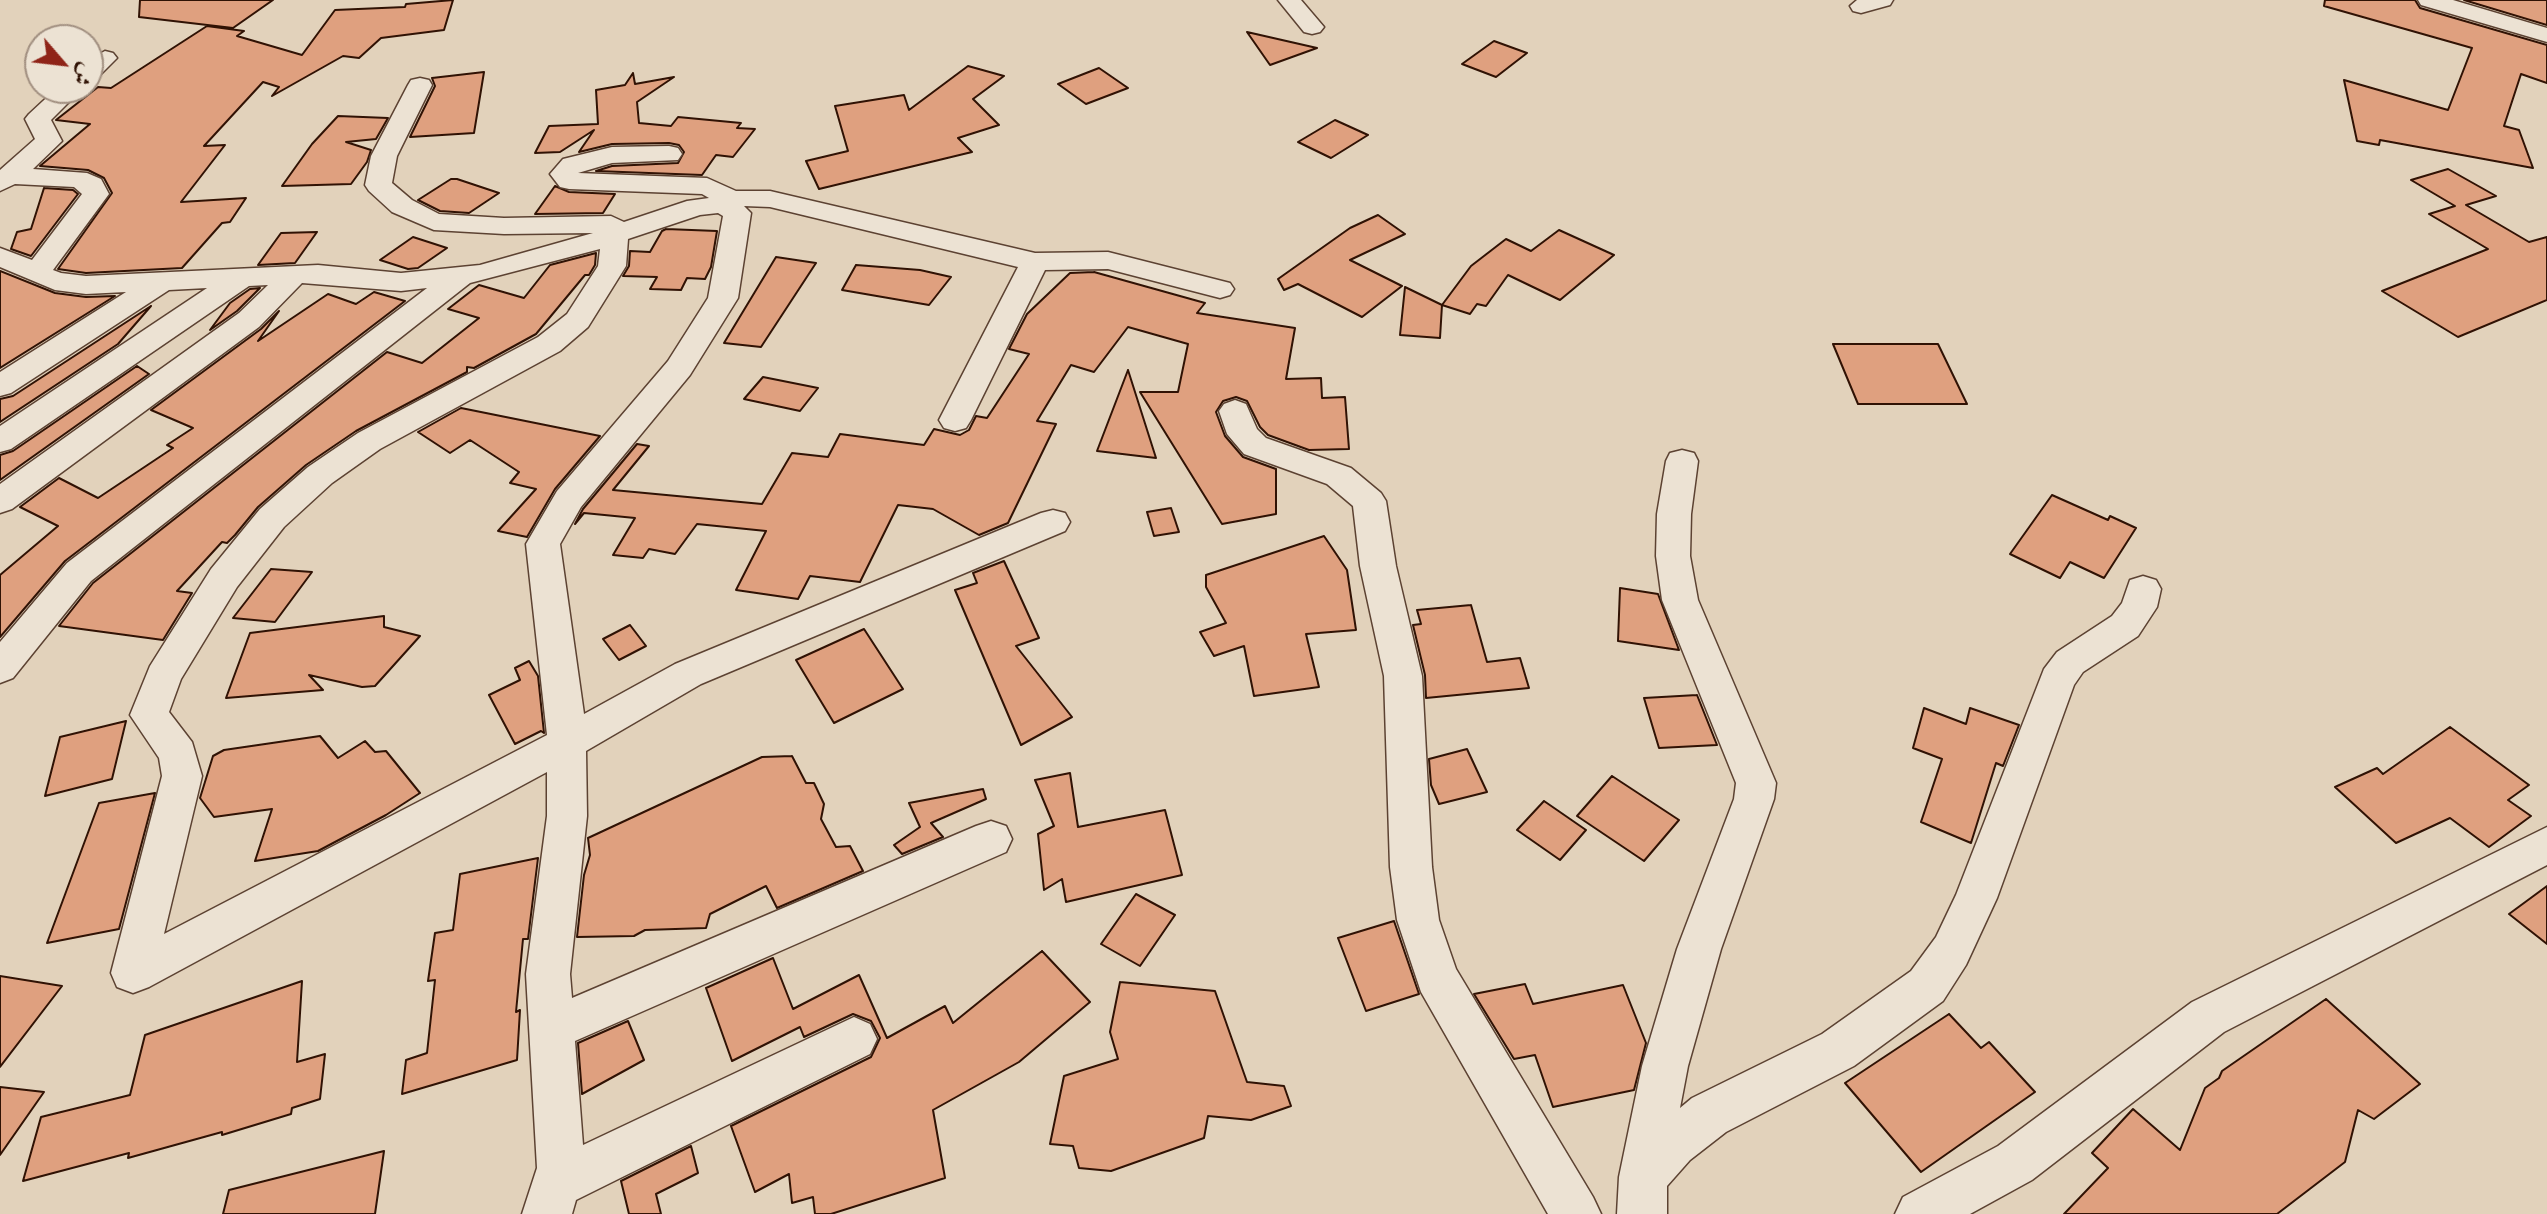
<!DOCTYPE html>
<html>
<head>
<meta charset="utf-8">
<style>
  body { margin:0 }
  #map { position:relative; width:2547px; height:1214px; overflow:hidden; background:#e2d2bb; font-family:Cardo,Amiri,serif }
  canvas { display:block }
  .north { position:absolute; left:24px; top:24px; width:80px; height:80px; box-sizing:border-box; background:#ece2d3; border:2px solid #a18f80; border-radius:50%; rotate:118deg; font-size:22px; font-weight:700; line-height:32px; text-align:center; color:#301204 }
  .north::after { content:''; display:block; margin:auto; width:28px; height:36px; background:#8f2418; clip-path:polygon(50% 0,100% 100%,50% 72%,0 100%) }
</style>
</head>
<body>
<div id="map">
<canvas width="2547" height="1214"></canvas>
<div class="north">ش</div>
</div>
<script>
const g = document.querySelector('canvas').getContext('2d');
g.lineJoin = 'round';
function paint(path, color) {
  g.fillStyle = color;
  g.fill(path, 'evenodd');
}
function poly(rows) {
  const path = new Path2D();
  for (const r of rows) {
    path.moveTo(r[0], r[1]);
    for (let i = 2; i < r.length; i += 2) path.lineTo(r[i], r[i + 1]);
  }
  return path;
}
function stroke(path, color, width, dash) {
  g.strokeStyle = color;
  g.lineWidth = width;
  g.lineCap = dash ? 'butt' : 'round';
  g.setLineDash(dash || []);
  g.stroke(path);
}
const building = poly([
  [140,0,273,0,233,28,139,17,140,0],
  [453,0,444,30,381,38,359,58,343,56,272,96,279,87,263,82,204,146,225,145,181,202,246,198,230,222,222,223,182,268,86,273,58,269,112,193,104,178,88,170,40,166,90,124,56,120,98,87,111,88,207,26,244,31,237,36,302,55,335,10,405,7,406,4,453,0],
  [2325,0,2415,0,2420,8,2547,45,2547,83,2521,74,2504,126,2519,130,2533,168,2380,140,2379,145,2357,141,2344,80,2448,110,2472,48,2324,6,2325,0],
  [2464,0,2547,0,2547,25,2464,0],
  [1247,32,1317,48,1270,65,1247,32],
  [1494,41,1527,53,1496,77,1462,64,1494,41],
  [968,66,1004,76,973,99,999,125,958,138,972,152,819,189,806,161,848,151,835,106,904,95,909,110,968,66],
  [1099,68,1128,88,1086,104,1058,84,1099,68],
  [484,72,474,133,410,137,435,86,432,78,484,72],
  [633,73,635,84,674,77,637,102,639,123,671,126,678,117,741,123,737,128,755,129,733,157,716,155,702,175,596,171,612,166,678,163,684,152,679,145,669,143,612,144,579,152,594,130,560,152,535,153,549,126,598,124,596,90,625,85,633,73],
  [338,116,388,118,376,139,346,142,371,150,367,162,351,184,282,186,312,144,338,116],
  [1335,120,1368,135,1331,158,1298,142,1335,120],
  [2448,169,2496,196,2466,205,2529,242,2547,237,2547,300,2458,337,2382,291,2488,249,2429,214,2455,206,2411,180,2448,169],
  [451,179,457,179,499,193,469,213,440,211,418,200,451,179],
  [555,186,569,192,615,194,603,213,535,214,555,186],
  [44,188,73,190,78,194,31,256,11,249,17,232,31,229,44,188],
  [1378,215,1405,234,1350,260,1402,286,1362,317,1298,284,1284,290,1278,279,1350,228,1378,215],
  [666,229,717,231,711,267,705,279,687,278,681,290,650,289,657,277,623,276,629,266,630,251,650,252,662,231,666,229],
  [1559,230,1614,255,1560,300,1508,275,1486,306,1477,304,1470,314,1442,305,1471,266,1506,239,1531,251,1559,230],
  [317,232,295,263,258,265,281,233,317,232],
  [413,237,447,248,418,268,408,269,380,260,413,237],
  [596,253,595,265,589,275,585,275,536,334,474,368,467,367,467,372,356,431,306,465,258,507,235,535,227,543,222,542,177,591,192,593,163,640,59,626,93,583,387,352,422,363,479,318,448,309,479,285,524,298,550,265,596,253],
  [776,257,816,263,761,347,724,343,776,257],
  [856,265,920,270,951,277,929,305,842,290,856,265],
  [0,271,55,293,86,297,115,296,0,368,0,271],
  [1094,272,1205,303,1197,313,1295,328,1286,379,1321,378,1322,398,1345,397,1349,449,1309,450,1268,435,1260,427,1247,401,1236,397,1223,401,1216,412,1225,436,1243,457,1276,469,1276,514,1222,524,1140,392,1178,392,1188,344,1128,327,1094,372,1071,365,1037,421,1056,424,1008,523,979,535,933,509,898,505,860,582,810,576,798,599,736,590,766,531,697,524,675,554,649,549,643,558,613,555,635,518,584,513,575,524,583,509,637,444,649,446,613,490,762,504,792,453,828,457,840,434,924,445,934,429,960,435,969,430,976,416,987,418,1029,354,1009,349,1027,314,1070,273,1094,272],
  [1405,287,1442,305,1440,338,1400,335,1405,287],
  [260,288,237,311,210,330,230,303,250,289,260,288],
  [374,292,405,301,65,561,0,637,0,575,58,526,20,507,59,478,98,498,173,448,167,445,193,428,151,410,261,329,279,311,258,341,328,294,356,304,374,292],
  [151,306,118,344,0,422,0,399,13,396,151,306],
  [1833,344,1938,344,1967,404,1858,404,1833,344],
  [137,366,149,374,0,480,0,455,13,451,137,366],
  [1128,370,1156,458,1097,451,1128,370],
  [763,377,818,388,800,411,744,399,763,377],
  [461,408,600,436,555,489,527,537,498,531,536,489,510,483,519,472,470,440,450,453,418,432,461,408],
  [2052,495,2108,520,2110,516,2136,528,2104,578,2070,562,2060,578,2010,554,2052,495],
  [1171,508,1179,532,1154,536,1147,512,1171,508],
  [1324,536,1347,570,1356,630,1306,634,1319,687,1254,696,1244,646,1214,656,1200,632,1226,623,1206,587,1206,575,1324,536],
  [1004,561,1039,638,1016,646,1072,717,1021,745,955,590,977,583,973,573,1004,561],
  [271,569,312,572,275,622,233,618,271,569],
  [1620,588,1658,594,1679,650,1618,641,1620,588],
  [1471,605,1487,662,1520,658,1529,688,1426,698,1425,675,1413,625,1421,624,1417,610,1471,605],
  [384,616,384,627,420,636,375,686,362,687,309,675,323,690,226,698,250,633,384,616],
  [630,625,646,646,619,660,603,639,630,625],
  [864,629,903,689,834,723,796,660,864,629],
  [529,661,538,676,544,733,541,731,515,744,489,695,520,680,515,668,529,661],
  [1697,695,1717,745,1659,748,1644,698,1697,695],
  [1924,708,1966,724,1970,708,2019,725,2003,766,1996,763,1971,843,1921,822,1942,759,1913,748,1924,708],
  [126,721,112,779,45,796,60,737,126,721],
  [2450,727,2529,785,2508,800,2531,816,2489,847,2450,818,2396,843,2335,787,2377,768,2383,774,2450,727],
  [320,736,338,758,365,741,375,752,386,751,420,793,386,815,318,851,255,861,272,809,214,817,200,798,213,756,224,750,320,736],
  [1467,749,1487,792,1439,804,1431,785,1429,759,1467,749],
  [792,756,806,783,814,783,824,804,821,819,836,847,850,846,863,871,777,908,766,886,710,914,706,928,645,930,634,936,577,937,584,875,590,855,588,838,762,757,792,756],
  [1070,773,1078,827,1165,810,1182,875,1066,902,1062,879,1044,890,1038,834,1054,826,1035,780,1070,773],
  [1612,776,1679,820,1644,861,1577,816,1612,776],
  [983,789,986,799,931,823,943,837,902,854,894,845,920,827,909,803,983,789],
  [155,793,119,929,47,943,99,803,155,793],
  [1544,801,1586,830,1560,860,1517,830,1544,801],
  [538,858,528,939,523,939,516,1012,520,1010,517,1060,402,1094,406,1060,427,1053,435,980,428,981,435,933,453,930,460,874,538,858],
  [2547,886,2547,944,2509,914,2547,886],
  [1136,894,1175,915,1140,966,1101,944,1136,894],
  [1394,921,1419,994,1366,1011,1338,938,1394,921],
  [1042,951,1090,1002,1019,1062,933,1110,945,1178,831,1214,815,1214,813,1197,792,1203,789,1174,755,1192,731,1126,871,1057,880,1038,871,1021,853,1014,804,1037,800,1027,732,1061,706,988,773,958,793,1009,859,975,887,1038,945,1006,953,1023,1042,951],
  [0,976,62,986,0,1067,0,976],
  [302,981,297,1062,325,1054,320,1099,292,1108,291,1114,222,1135,222,1132,128,1158,129,1153,23,1181,41,1117,130,1095,145,1035,302,981],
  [1120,982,1215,991,1247,1082,1284,1086,1291,1106,1251,1120,1208,1116,1204,1138,1111,1171,1079,1168,1073,1146,1050,1144,1064,1076,1118,1059,1110,1032,1120,982],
  [1525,984,1533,1004,1623,985,1646,1043,1634,1090,1553,1107,1535,1055,1514,1059,1474,994,1525,984],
  [2326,999,2420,1084,2374,1119,2358,1110,2345,1162,2277,1214,2064,1214,2108,1168,2092,1153,2133,1109,2180,1150,2205,1088,2219,1078,2222,1071,2326,999],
  [1949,1014,1981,1048,1989,1042,2035,1092,1921,1172,1845,1083,1949,1014],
  [628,1021,644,1060,582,1094,578,1043,628,1021],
  [0,1087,44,1092,0,1155,0,1087],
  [691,1146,698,1173,656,1194,661,1214,629,1214,621,1181,691,1146],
  [384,1151,375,1214,223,1214,229,1190,384,1151]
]);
const minor = poly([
  [1278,0,1301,0,1324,27,1320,32,1312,34,1304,32,1278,0],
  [1893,0,1890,5,1861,13,1853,11,1850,6,1857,0,1893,0],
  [2418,0,2453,0,2547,28,2547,42,2421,5,2418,0],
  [105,51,113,53,117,58,97,78,88,80,88,60,105,51],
  [420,78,429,80,432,85,397,156,392,183,412,200,439,214,504,218,611,216,624,222,687,201,709,198,702,194,569,189,560,187,550,174,563,159,612,147,669,146,678,148,682,154,678,160,612,163,578,173,707,178,736,191,770,191,1035,253,1108,252,1230,283,1234,289,1230,295,1220,298,1108,269,1045,270,971,420,966,428,955,431,944,428,939,420,1018,267,770,207,744,206,751,213,738,298,690,375,581,507,560,544,584,714,675,664,1041,513,1053,510,1065,513,1070,522,1065,531,701,684,586,751,587,816,570,974,572,998,976,826,991,821,1006,826,1012,839,1006,852,575,1041,583,1145,854,1017,870,1024,877,1039,870,1054,576,1200,572,1214,522,1214,537,1168,526,974,547,816,547,772,149,987,133,993,117,987,111,973,162,776,159,758,130,715,150,666,211,569,260,509,308,467,358,433,538,337,567,314,598,266,600,249,470,283,91,581,13,678,0,683,0,642,67,563,427,288,401,291,302,283,259,327,12,509,0,513,0,484,239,313,268,285,249,286,11,449,0,452,0,426,207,288,169,290,11,393,0,396,0,372,126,292,86,294,55,290,0,267,0,248,32,260,82,194,74,187,15,184,0,191,0,170,35,139,25,119,29,114,57,88,83,88,51,120,62,141,33,169,87,173,101,179,109,194,53,270,61,273,86,276,318,265,401,273,480,265,593,233,504,234,434,230,392,212,369,191,365,185,371,156,408,85,411,80,420,78],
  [718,213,723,216,708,298,668,361,557,491,526,544,547,735,164,934,202,776,192,742,169,712,181,679,237,587,284,527,332,483,380,449,560,351,588,327,626,266,628,239,700,215,718,213],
  [1235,400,1246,404,1257,429,1266,438,1351,468,1381,493,1386,501,1396,566,1422,676,1432,867,1439,920,1456,969,1593,1197,1601,1214,1548,1214,1421,992,1397,920,1390,867,1384,676,1360,566,1353,506,1327,484,1244,454,1227,434,1219,411,1224,404,1235,400],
  [1682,450,1694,453,1698,461,1691,514,1690,556,1698,600,1776,783,1774,799,1721,949,1688,1066,1680,1108,1692,1098,1822,1034,1911,971,1936,937,1956,895,2044,669,2057,652,2112,616,2122,603,2130,580,2143,576,2156,580,2161,589,2157,607,2138,636,2083,672,2074,685,1997,898,1966,965,1943,1001,1854,1066,1726,1132,1690,1160,1667,1186,1667,1214,1617,1214,1619,1177,1642,1066,1677,949,1734,799,1736,783,1662,600,1656,556,1657,514,1666,461,1670,453,1682,450],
  [2547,827,2547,865,2224,1032,2032,1180,1970,1214,1895,1214,1903,1197,1998,1146,2192,1002,2547,827]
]);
paint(building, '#dfa07f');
stroke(building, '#301204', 2);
stroke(minor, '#5c4232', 3);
paint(minor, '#ece2d3');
</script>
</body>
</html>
